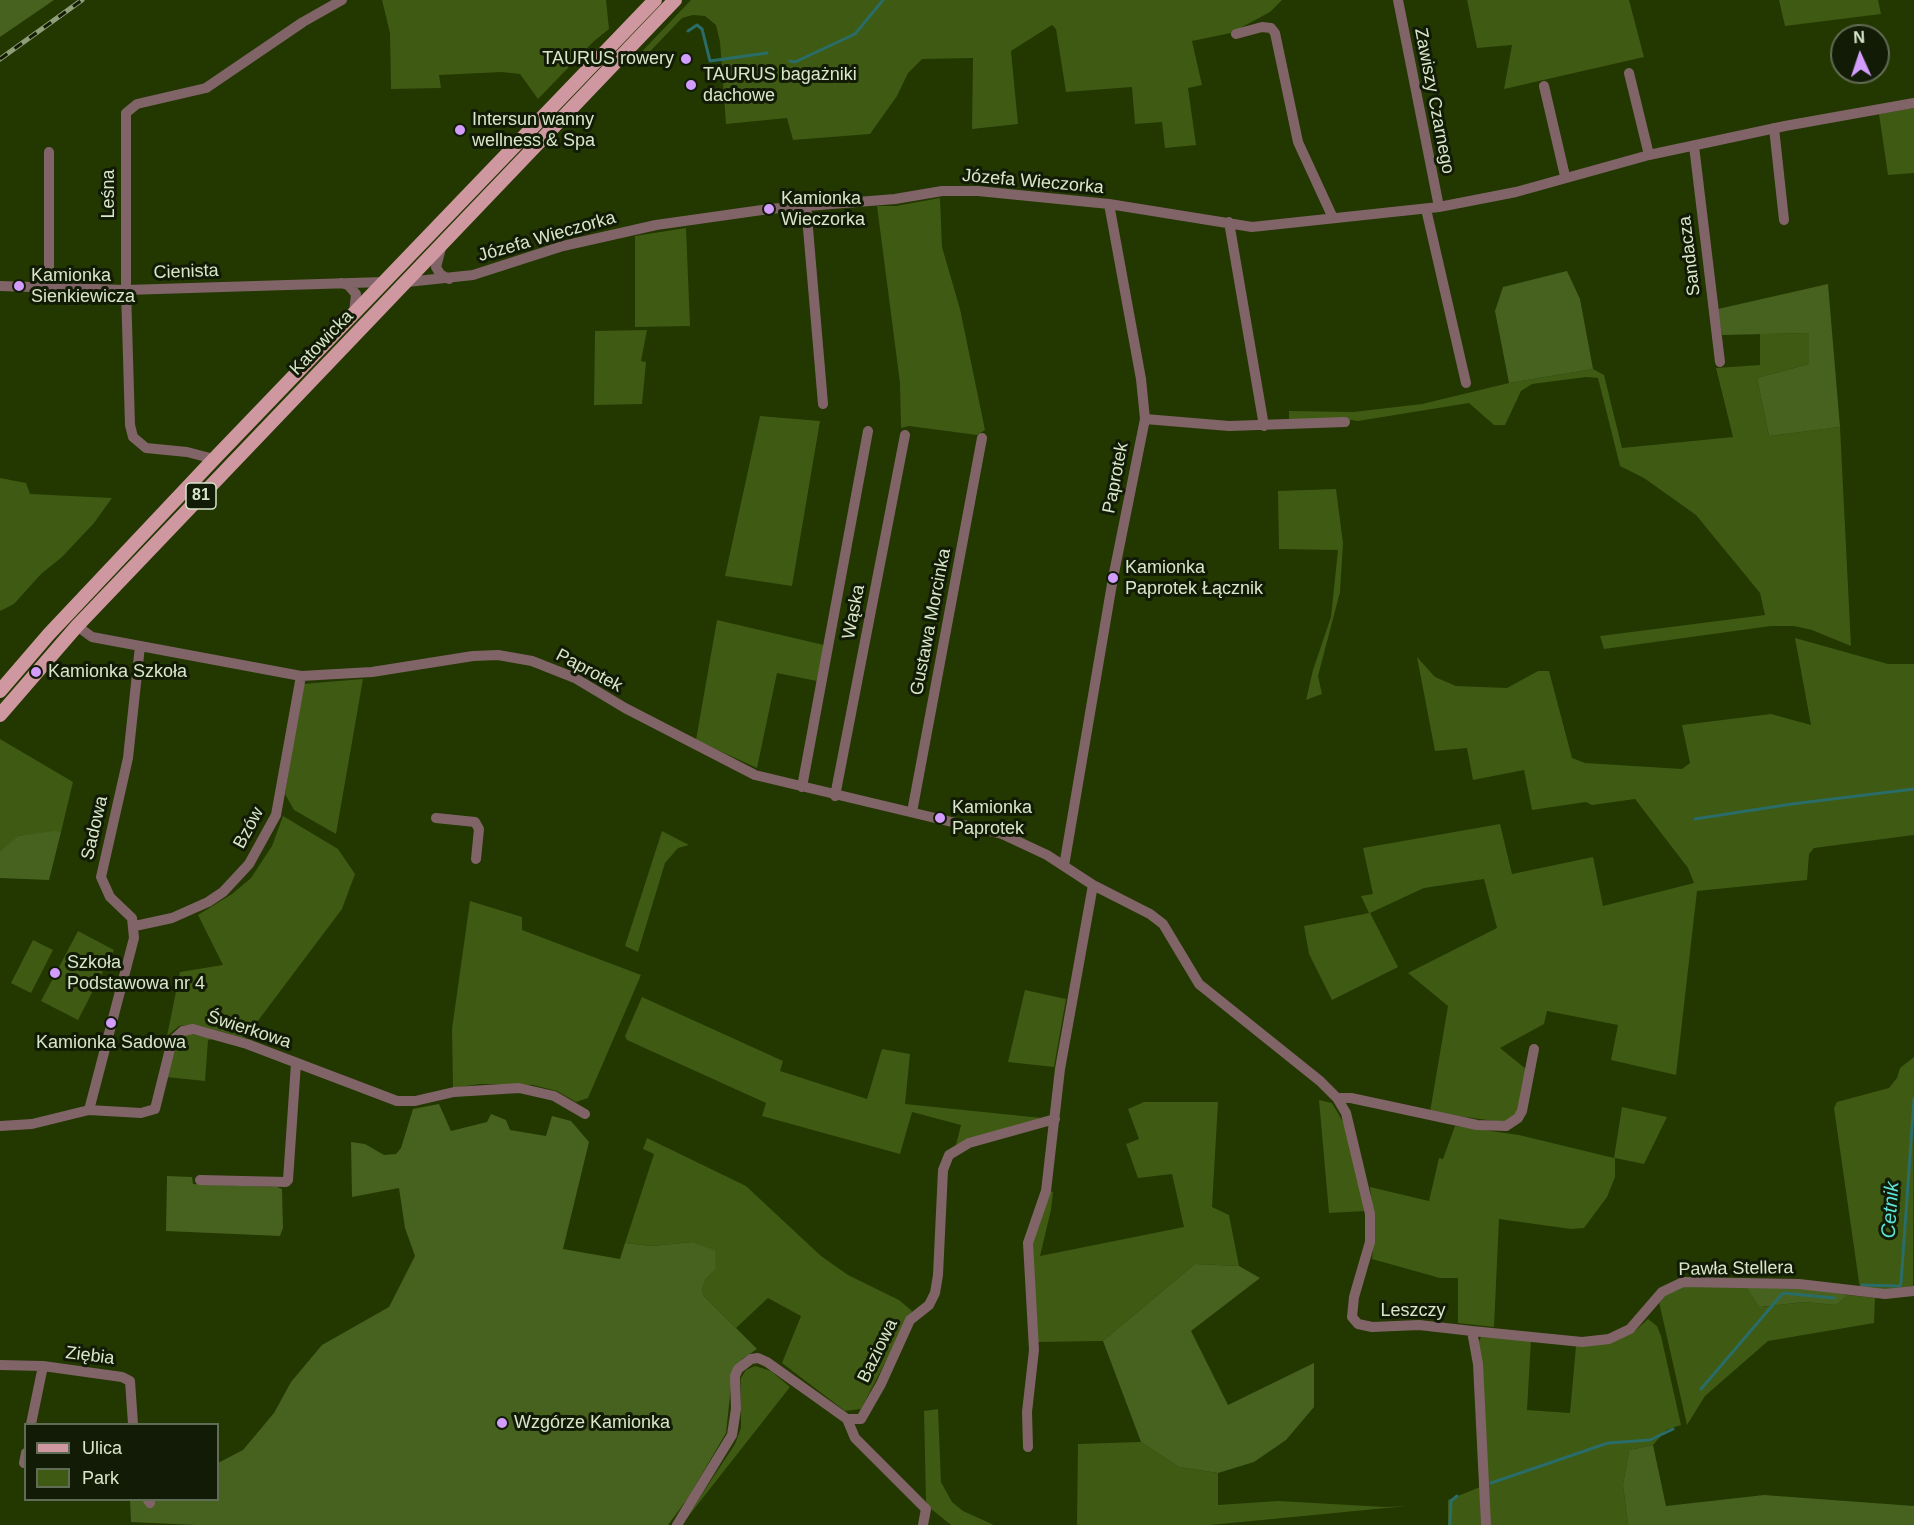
<!DOCTYPE html>
<html>
<head>
<meta charset="utf-8">
<style>
  body { margin:0 }
  #map { position:relative; width:1914px; height:1525px; overflow:hidden; background:#233700; font-family:Arial,sans-serif }
  canvas { display:block }
  .legend { position:absolute; left:24px; top:1423px; width:195px; height:78px; box-sizing:border-box; background:#121b06; border:2px solid #616c54; margin:0; padding:8px 10px; list-style:none; font-size:18px; color:#d8e6ca }
  .legend li { display:flex; align-items:center; gap:12px; height:30px }
  .legend b { width:30px; border:2px solid #616c54 }
  .north { position:absolute; left:1830px; top:24px; width:60px; height:60px; box-sizing:border-box; background:#121b06; border:2px solid #616c54; border-radius:50%; rotate:357deg; font-size:16px; font-weight:700; line-height:24px; text-align:center; color:#d8e6ca }
  .north::after { content:''; display:block; margin:auto; width:21px; height:27px; background:#d29dfd; clip-path:polygon(50% 0,100% 100%,50% 72%,0 100%) }
</style>
</head>
<body>
<div id="map">
<canvas width="1914" height="1525"></canvas>
<ul class="legend">
<li><b style="height:8px;background:#cf979f"></b>Ulica</li>
<li><b style="height:16px;background:#3f5a13"></b>Park</li>
</ul>
<div class="north">N</div>
</div>
<script>
const g = document.querySelector('canvas').getContext('2d');
g.lineJoin = 'round';
function paint(path, color) {
  g.fillStyle = color;
  g.fill(path, 'evenodd');
}
function poly(rows) {
  const path = new Path2D();
  for (const r of rows) {
    path.moveTo(r[0], r[1]);
    for (let i = 2; i < r.length; i += 2) path.lineTo(r[i], r[i + 1]);
  }
  return path;
}
function stroke(path, color, width, dash) {
  g.strokeStyle = color;
  g.lineWidth = width;
  g.lineCap = dash ? 'butt' : 'round';
  g.setLineDash(dash || []);
  g.stroke(path);
}
function write(font, color, halo, rows, align = 'center') {
  g.font = font + ' Arial,sans-serif';
  g.lineWidth = 6;
  g.setLineDash([]);
  g.textBaseline = 'middle';
  g.strokeStyle = halo;
  g.fillStyle = color;
  for (const [text, x, y, turn = 0] of rows) {
    g.save();
    g.translate(x, y);
    g.rotate((+turn || 0) * Math.PI / 180);
    g.textAlign = isNaN(turn) ? turn : align;
    if (halo) g.strokeText(text, 0, 0);
    g.fillText(text, 0, 0);
    g.restore();
  }
}
const green = poly([
  [382,0,606,0,609,29,594,41,538,99,520,74,502,72,439,75,441,88,391,89,390,33],
  [691,0,1282,0,1270,12,1231,33,1192,41,1202,85,1188,88,1196,145,1165,148,1162,122,1135,124,1132,87,1066,92,1056,29,1052,25,1011,51,1018,124,972,129,973,58,922,59,908,73,897,96,870,134,793,140,787,118,726,124,720,42,716,25,705,16,693,15,682,18,636,66,631,63],
  [1467,0,1629,0,1644,57,1504,89,1512,45,1477,48],
  [1779,0,1878,0,1881,14,1785,26],
  [1914,108,1914,173,1888,175,1879,114],
  [940,198,942,247,960,309,985,430,977,435,909,426,901,428,900,383,877,206,896,206],
  [686,228,690,326,635,327,635,236],
  [647,330,641,361,646,362,642,404,594,405,595,331],
  [1809,333,1809,364,1757,378,1769,436,1840,427,1851,646,1812,630,1794,626,1771,626,1604,649,1600,636,1765,615,1760,593,1696,515,1644,478,1620,466,1598,378,1586,377,1532,384,1521,391,1505,425,1494,425,1469,403,1358,421,1337,418,1289,421,1289,411,1353,412,1422,404,1509,383,1593,369,1604,375,1622,448,1733,437,1716,368,1760,365,1760,334],
  [760,416,820,421,792,586,725,576],
  [0,478,26,483,30,494,112,498,94,523,62,557,41,574,14,604,0,611],
  [1336,489,1343,543,1340,592,1318,676,1322,694,1306,700,1313,670,1331,617,1338,550,1279,549,1278,491],
  [717,620,824,645,817,681,777,673,757,768,696,740],
  [1795,638,1888,664,1914,664,1914,835,1814,848,1809,854,1807,880,1697,891,1676,1075,1611,1060,1618,1025,1547,1011,1544,1024,1500,1048,1526,1069,1519,1109,1514,1118,1501,1122,1430,1112,1448,1006,1408,973,1497,928,1484,879,1424,888,1370,913,1398,967,1332,1000,1309,954,1304,926,1369,913,1361,896,1373,894,1363,848,1500,824,1512,874,1593,857,1603,906,1694,883,1688,868,1635,799,1592,805,1586,802,1532,810,1524,770,1473,780,1467,748,1435,751,1417,657,1435,677,1456,686,1507,688,1538,671,1549,671,1572,758,1585,763,1682,769,1690,763,1682,725,1771,714,1811,725],
  [363,679,336,834,294,810,285,794,303,684],
  [0,739,73,782,61,832,18,836,3,852,0,852],
  [283,816,338,849,355,874,342,909,245,1038,200,1026,185,1025,179,1026,167,1036,180,972,223,965,198,915,232,894,251,878,272,846],
  [662,831,689,845,678,848,665,863,638,952,625,946],
  [470,901,522,917,522,930,641,975,588,1098,576,1102,557,1091,533,1085,480,1084,453,1088,452,1029],
  [78,931,114,950,78,1020,41,1001],
  [33,940,53,950,31,993,11,983],
  [1025,990,1066,999,1054,1067,1008,1062],
  [642,997,783,1061,780,1071,867,1099,882,1049,910,1054,905,1104,1042,1118,956,1145,961,1125,912,1112,900,1154,762,1116,766,1103,627,1040,625,1036],
  [187,1033,213,1039,208,1040,205,1081,166,1077,175,1042],
  [1914,1057,1913,1286,1884,1290,1860,1289,1834,1108,1837,1102,1889,1088,1897,1078,1900,1068],
  [1319,1100,1332,1103,1345,1125,1365,1211,1329,1213],
  [1144,1102,1218,1102,1212,1207,1229,1215,1239,1266,1195,1264,1103,1341,1037,1342,1032,1237,1049,1191,1053,1192,1051,1210,1040,1256,1184,1227,1172,1174,1138,1178,1126,1144,1139,1139,1128,1109],
  [1622,1107,1667,1117,1644,1164,1615,1158,1615,1177,1607,1197,1584,1228,1571,1229,1499,1219,1494,1327,1458,1323,1458,1278,1440,1278,1372,1259,1375,1232,1370,1187,1429,1201,1439,1158,1443,1159,1455,1126,1519,1135,1614,1158],
  [647,1138,746,1186,821,1256,848,1275,899,1300,912,1311,861,1409,845,1411,782,1363,801,1316,768,1298,736,1328,704,1296,702,1290,705,1280,716,1269,714,1250,692,1242,652,1246,625,1243,654,1154,643,1149],
  [1684,1286,1746,1287,1761,1307,1804,1302,1836,1305,1848,1295,1875,1298,1874,1323,1768,1341,1705,1396,1687,1425,1659,1302,1663,1296],
  [1648,1319,1657,1326,1661,1336,1681,1425,1666,1430,1653,1445,1629,1450,1623,1485,1628,1525,1490,1525,1478,1343,1481,1337,1531,1340,1527,1410,1570,1413,1576,1346,1635,1331],
  [755,1366,771,1371,790,1387,683,1523,735,1444,741,1428,741,1378,746,1370],
  [938,1409,941,1482,952,1502,963,1511,994,1525,951,1525,930,1508,926,1501,924,1411],
  [1141,1442,1179,1467,1218,1473,1218,1505,1278,1501,1385,1507,1407,1506,1210,1525,1077,1525,1078,1444],
  [1480,1487,1481,1525,1448,1525,1448,1500]
]);
const forest = poly([
  [0,0,54,0,0,37],
  [1567,271,1580,299,1593,369,1509,383,1495,311,1503,287],
  [1828,284,1840,427,1769,436,1757,378,1809,364,1809,333,1722,335,1718,309],
  [55,831,61,832,49,880,0,878,0,852,18,836],
  [439,1104,451,1131,487,1122,491,1114,506,1120,510,1130,546,1136,552,1116,571,1121,589,1142,563,1249,620,1259,625,1243,652,1246,692,1242,715,1250,716,1269,705,1280,702,1290,704,1296,757,1349,742,1359,731,1386,726,1433,688,1498,668,1525,196,1525,131,1522,130,1500,218,1500,218,1463,243,1450,274,1413,291,1382,322,1345,389,1307,415,1256,405,1228,399,1188,352,1197,351,1142,365,1144,384,1155,396,1154,401,1148,413,1109],
  [167,1176,192,1177,193,1184,277,1187,282,1189,283,1228,280,1236,166,1231],
  [1195,1264,1239,1266,1260,1278,1191,1331,1228,1405,1314,1363,1314,1407,1286,1440,1254,1462,1218,1473,1179,1467,1141,1442,1103,1341],
  [1746,1287,1800,1288,1848,1295,1836,1305,1804,1302,1760,1307],
  [1653,1445,1666,1506,1764,1495,1914,1506,1914,1525,1628,1525,1623,1485,1629,1450]
]);
const stream = poly([
  [688,31,697,25,702,29,710,61,767,53],
  [790,61,795,62,855,34,883,0],
  [1695,819,1792,804,1914,789],
  [1862,1285,1900,1286,1901,1283,1914,1099],
  [1701,1389,1783,1293,1834,1298],
  [1491,1483,1608,1443,1650,1440,1673,1429],
  [1450,1525,1451,1501,1457,1496]
]);
const minor = poly([
  [1398,0,1439,207],
  [1236,34,1262,27,1271,28,1275,33,1298,142,1333,218],
  [1629,73,1649,155],
  [1544,86,1565,176],
  [1774,128,1784,220],
  [1694,146,1720,362],
  [806,205,823,404],
  [1426,209,1466,383],
  [1229,222,1264,426],
  [441,248,436,267,440,274,449,279],
  [407,282,473,275,563,246,656,225,769,209,895,199,942,191,978,191,1109,204,1252,227,1439,207,1516,192,1649,155,1785,126,1914,103],
  [341,283,348,285,356,294,354,313],
  [0,286,126,290,384,282],
  [49,287,49,152],
  [1145,419,1229,426,1345,422],
  [214,459,187,452,146,448,133,437,130,425,126,290,126,113,137,104,206,88,303,22,342,0],
  [77,626,92,637,301,676,372,672,473,656,498,655,532,661,575,678,625,708,755,775,1002,834,1047,855,1093,885,1150,914,1163,924,1199,984,1320,1081,1337,1098,1346,1113,1370,1214,1370,1242,1354,1297,1352,1317,1358,1324,1372,1327,1419,1325,1472,1331,1478,1364,1486,1525],
  [802,787,868,431],
  [835,796,905,435],
  [912,812,982,438],
  [436,818,475,822,479,829,476,859],
  [1064,866,1113,578,1145,419,1141,379,1109,204],
  [135,926,172,918,208,902,223,892,249,864,276,815,301,676],
  [1337,1098,1351,1098,1477,1125,1506,1126,1518,1118,1522,1111,1534,1049],
  [89,1110,134,938,132,918,110,897,101,877,128,758,140,646],
  [0,1126,32,1124,89,1110,141,1113,155,1109,172,1041,183,1031,193,1029,247,1044,397,1101,415,1101,454,1092,519,1088,554,1096,585,1114],
  [200,1180,286,1182,288,1180,296,1063],
  [1472,1331,1582,1342,1609,1339,1630,1329,1662,1292,1683,1282,1799,1284,1885,1294,1914,1291],
  [0,1365,43,1366,122,1377,130,1381,133,1424],
  [847,1419,855,1438,926,1509,923,1525],
  [31,1424,43,1366],
  [1028,1447,1027,1412,1034,1350,1028,1243,1046,1191,1060,1069,1093,885],
  [24,1463,26,1453],
  [148,1500,150,1503],
  [677,1525,732,1435,736,1409,735,1376,738,1369,751,1359,758,1358,767,1362,847,1419,861,1419,881,1384,910,1320,929,1305,935,1293,938,1275,943,1170,949,1155,969,1143,1055,1119]
]);
const major = poly([
  [0,691,49,634,214,459,655,0],
  [0,715,77,626,675,0]
]);
const rail = poly([
  [0,59,82,0]
]);
const markers = [
  [686,59,6,"#d29dfd"],
  [691,85,6,"#d29dfd"],
  [460,130,6,"#d29dfd"],
  [769,209,6,"#d29dfd"],
  [19,286,6,"#d29dfd"],
  [1113,578,6,"#d29dfd"],
  [36,672,6,"#d29dfd"],
  [940,818,6,"#d29dfd"],
  [55,973,6,"#d29dfd"],
  [111,1023,6,"#d29dfd"],
  [502,1423,6,"#d29dfd"]
];
const shields = [
  [201,496,30]
];
const shieldNames = [
  ["81",201,496]
];
const poiNames = [
  ["TAURUS rowery",674,59,"right"],
  ["TAURUS bagażniki",703,75],
  ["dachowe",703,96],
  ["Intersun wanny",472,120],
  ["wellness & Spa",472,141],
  ["Kamionka",781,199],
  ["Wieczorka",781,220],
  ["Kamionka",31,276],
  ["Sienkiewicza",31,297],
  ["Kamionka",1125,568],
  ["Paprotek Łącznik",1125,589],
  ["Kamionka Szkoła",48,672],
  ["Kamionka",952,808],
  ["Paprotek",952,829],
  ["Szkoła",67,963],
  ["Podstawowa nr 4",67,984],
  ["Kamionka Sadowa",111,1043,"center"],
  ["Wzgórze Kamionka",514,1423]
];
const streetNames = [
  ["Zawiszy Czarnego",1434,101,79],
  ["Józefa Wieczorka",1033,182,5],
  ["Leśna",109,194,-90],
  ["Józefa Wieczorka",547,237,-16],
  ["Sandacza",1690,256,-97],
  ["Cienista",186,272,-2],
  ["Katowicka",322,343,-46],
  ["Paprotek",1116,478,-79],
  ["Wąska",854,612,-79],
  ["Gustawa Morcinka",931,622,-79],
  ["Paprotek",589,671,28],
  ["Sadowa",95,828,-77],
  ["Bzów",249,828,-62],
  ["Świerkowa",249,1030,18],
  ["Pawła Stellera",1736,1269,-1],
  ["Leszczy",1413,1311],
  ["Baziowa",878,1351,-64],
  ["Ziębia",90,1356,7]
];
const waterNames = [
  ["Cetnik",1891,1210,-86]
];
paint(green, '#3f5a13');
paint(forest, '#47621f');
stroke(stream, '#2a6c67', 3);
stroke(minor, '#806468', 10);
stroke(major, '#cf979f', 14);
stroke(rail, '#8e9e77', 5);
stroke(rail, '#121b06', 3, [9]);
for (const [x, y, r, color] of markers) {
  const dot = new Path2D();
  dot.arc(x, y, r, 0, 2 * Math.PI);
  g.fillStyle = color;
  g.fill(dot);
  stroke(dot, '#121b06', 2);
}
for (const [x, y, w] of shields) {
  const box = new Path2D();
  box.roundRect(x - w / 2, y - 13, w, 26, 4.5);
  g.fillStyle = '#121b06';
  g.fill(box);
  stroke(box, '#d8e6ca', 1.5);
}
write('bold 16px', '#d8e6ca', null, shieldNames);
write('18px', '#d8e6ca', '#121b06', poiNames, 'left');
write('18px', '#d8e6ca', '#121b06', streetNames);
write('italic 20px', '#5de3da', '#121b06', waterNames);
</script>
</body>
</html>
